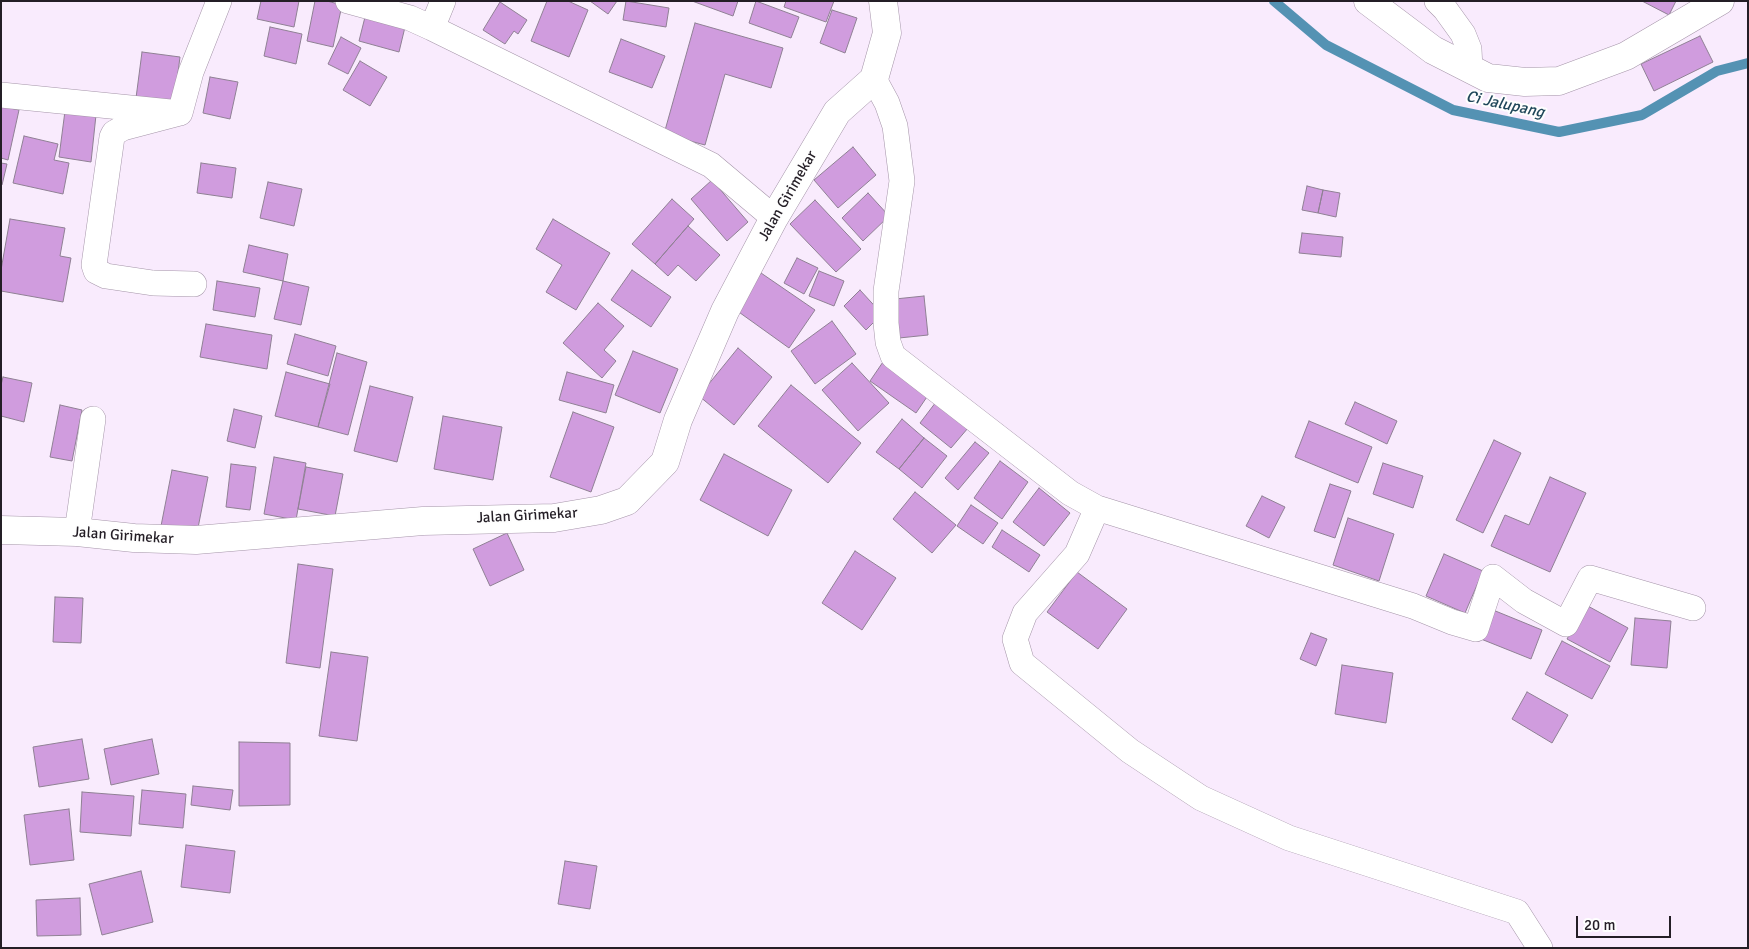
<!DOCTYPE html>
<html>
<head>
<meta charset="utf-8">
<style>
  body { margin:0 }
  #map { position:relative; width:1749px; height:949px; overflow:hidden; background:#f9ebfd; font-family:Signika,sans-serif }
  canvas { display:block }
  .frame { position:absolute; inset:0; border:2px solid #241e26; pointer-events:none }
  .scale { position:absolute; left:1576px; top:916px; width:95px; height:22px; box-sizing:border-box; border:2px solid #241e26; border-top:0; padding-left:6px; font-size:15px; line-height:18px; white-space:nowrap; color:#241e26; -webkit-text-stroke:4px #fefefe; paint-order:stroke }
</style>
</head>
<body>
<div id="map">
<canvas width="1749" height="949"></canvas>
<div class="frame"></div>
<div class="scale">20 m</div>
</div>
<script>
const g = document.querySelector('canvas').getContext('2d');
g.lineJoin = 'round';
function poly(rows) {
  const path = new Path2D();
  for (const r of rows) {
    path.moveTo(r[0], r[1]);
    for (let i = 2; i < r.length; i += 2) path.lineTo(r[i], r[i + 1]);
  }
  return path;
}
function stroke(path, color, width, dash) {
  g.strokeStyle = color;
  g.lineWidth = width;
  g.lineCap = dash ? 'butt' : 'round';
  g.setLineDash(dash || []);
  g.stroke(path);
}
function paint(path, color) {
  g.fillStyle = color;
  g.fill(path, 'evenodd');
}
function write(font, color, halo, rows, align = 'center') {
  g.font = font + ' Signika,sans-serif';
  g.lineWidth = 4;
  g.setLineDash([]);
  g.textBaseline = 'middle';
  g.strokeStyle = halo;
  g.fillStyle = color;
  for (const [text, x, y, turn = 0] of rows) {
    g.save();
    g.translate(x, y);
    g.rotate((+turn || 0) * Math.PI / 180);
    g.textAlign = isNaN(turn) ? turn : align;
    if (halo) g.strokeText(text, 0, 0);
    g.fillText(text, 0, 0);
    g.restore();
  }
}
const stream = poly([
  [1274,1,1326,45,1453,110,1559,132,1642,115,1717,71,1748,63]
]);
const building = poly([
  [261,1,299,1,294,27,257,19,261,1],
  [315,1,327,1,342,5,333,47,307,41,315,1],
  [547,1,568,1,588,10,569,57,531,41,547,1],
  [590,1,617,1,608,14,590,1],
  [626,1,669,8,666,27,623,20,626,1],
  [692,1,738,1,733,16,692,1],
  [756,1,799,17,791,38,749,23,756,1],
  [786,1,834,1,826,22,784,7,786,1],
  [1642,1,1676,1,1669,15,1642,1],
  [500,2,527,20,518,34,514,31,505,44,483,30,500,2],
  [832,10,857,18,845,53,820,43,832,10],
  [365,17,405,27,399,52,359,41,365,17],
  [695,23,783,48,771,88,725,74,705,145,664,134,695,23],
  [270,27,302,34,296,64,264,56,270,27],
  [1700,36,1713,62,1654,91,1641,64,1700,36],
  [341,37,361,48,348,74,328,64,341,37],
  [621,39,665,56,652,88,609,72,621,39],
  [142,52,180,57,174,103,136,98,142,52],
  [360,61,387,77,370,106,343,90,360,61],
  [210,77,238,82,230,119,203,113,210,77],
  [1,106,19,110,8,160,1,158,1,106],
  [65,111,96,115,91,162,59,157,65,111],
  [24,136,58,144,54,160,69,163,63,194,13,183,24,136],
  [853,147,876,175,838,208,814,180,853,147],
  [1,163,7,164,2,185,1,185,1,163],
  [201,163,236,168,232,198,197,193,201,163],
  [712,180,748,222,727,241,691,199,712,180],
  [268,182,302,189,294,226,260,218,268,182],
  [1307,186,1323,190,1318,213,1302,210,1307,186],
  [1323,190,1340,193,1336,217,1318,213,1323,190],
  [868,193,889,216,863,241,842,218,868,193],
  [672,199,694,219,655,264,632,244,672,199],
  [815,200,861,249,836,272,790,224,815,200],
  [10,219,65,228,60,256,71,258,63,302,1,291,1,270,10,219],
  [553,219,610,253,576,310,546,292,562,265,536,249,553,219],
  [688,226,720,255,696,281,678,265,668,276,655,264,688,226],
  [1302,233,1343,237,1341,257,1299,253,1302,233],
  [249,245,288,254,283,281,243,272,249,245],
  [797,258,818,268,804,294,784,283,797,258],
  [632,270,671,297,651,327,611,300,632,270],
  [819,271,844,281,834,306,809,296,819,271],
  [761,273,815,310,789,348,736,310,761,273],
  [217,281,260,288,255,317,213,310,217,281],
  [283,281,309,287,301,325,274,319,283,281],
  [860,290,882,314,866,330,844,306,860,290],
  [924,296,928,335,899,338,895,299,924,296],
  [598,303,624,326,604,350,616,361,602,378,563,343,598,303],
  [832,321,856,354,815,384,791,351,832,321],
  [206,324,272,335,267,369,200,357,206,324],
  [295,334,336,346,328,376,287,364,295,334],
  [738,348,772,377,734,425,699,396,738,348],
  [633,351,678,369,660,413,615,395,633,351],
  [337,353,367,362,348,435,318,427,337,353],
  [885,359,931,391,916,413,870,381,885,359],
  [852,363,889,403,858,431,822,390,852,363],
  [286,372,330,384,318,427,275,416,286,372],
  [567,372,614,385,606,413,559,400,567,372],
  [3,377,32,383,24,422,1,416,1,385,3,377],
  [791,385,861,443,828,483,758,426,791,385],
  [370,386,413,397,397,462,354,451,370,386],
  [936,402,968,428,951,448,920,423,936,402],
  [1355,402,1397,421,1387,444,1345,424,1355,402],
  [60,405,82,410,72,461,50,457,60,405],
  [234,409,262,416,255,448,227,441,234,409],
  [573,412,614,427,591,492,550,477,573,412],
  [443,416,502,427,493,480,434,469,443,416],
  [902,419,924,438,899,469,876,452,902,419],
  [1309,421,1372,447,1358,483,1295,457,1309,421],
  [924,438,947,456,922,488,899,469,924,438],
  [1494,440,1521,453,1483,533,1456,520,1494,440],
  [975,442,989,453,958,490,945,478,975,442],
  [724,454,792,490,768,536,700,500,724,454],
  [274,457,306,463,296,520,264,514,274,457],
  [1000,461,1028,482,1002,519,974,498,1000,461],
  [1383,463,1423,476,1413,508,1373,494,1383,463],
  [231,464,256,467,250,510,226,507,231,464],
  [306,467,343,474,335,516,298,509,306,467],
  [172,470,208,477,197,533,161,526,172,470],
  [1550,477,1586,493,1550,572,1491,546,1505,515,1529,525,1550,477],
  [1330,484,1351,491,1335,538,1314,531,1330,484],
  [1039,488,1070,513,1044,546,1013,522,1039,488],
  [915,492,956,525,932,553,893,519,915,492],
  [1262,496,1285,507,1269,538,1246,526,1262,496],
  [971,505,998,523,983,544,957,526,971,505],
  [1348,518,1394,534,1379,581,1333,565,1348,518],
  [1002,530,1040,555,1029,572,992,547,1002,530],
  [507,533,524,570,490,586,473,549,507,533],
  [855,551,896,578,862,630,822,603,855,551],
  [1444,554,1483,571,1465,613,1426,596,1444,554],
  [298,564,333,569,320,668,286,663,298,564],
  [1077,572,1127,609,1098,649,1047,612,1077,572],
  [55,597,83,598,81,643,53,642,55,597],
  [1586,605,1628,628,1610,662,1567,639,1586,605],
  [1493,610,1542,630,1531,659,1481,639,1493,610],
  [1635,618,1671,621,1667,668,1631,665,1635,618],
  [1311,633,1327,639,1316,666,1300,659,1311,633],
  [1562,641,1610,666,1592,699,1545,674,1562,641],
  [331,652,368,657,357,741,319,736,331,652],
  [1342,665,1393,673,1386,723,1335,714,1342,665],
  [1527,692,1568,715,1552,743,1512,719,1527,692],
  [82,739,89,779,39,787,33,747,82,739],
  [152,739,159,774,111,785,104,749,152,739],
  [239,742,290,743,290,805,239,806,239,742],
  [193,786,233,790,230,810,191,805,193,786],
  [142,790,186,794,183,828,139,824,142,790],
  [82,792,134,796,131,836,80,832,82,792],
  [69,809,74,860,30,865,24,815,69,809],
  [186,845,235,851,230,893,181,887,186,845],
  [565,861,597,866,590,909,558,904,565,861],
  [141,871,153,922,102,935,89,884,141,871],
  [80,898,81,935,37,936,36,900,80,898]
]);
const minor = poly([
  [348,1,410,18,432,28,443,1],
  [1437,1,1445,9,1463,34,1469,49,1470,69],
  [432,28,711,165,774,218],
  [874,79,887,103,895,126,902,181,886,291,886,323,888,342,893,356,1070,493,1097,508,1077,554,1025,613,1015,639,1022,663,1130,751,1201,798,1289,838,1517,912,1540,948],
  [1,95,180,113,191,72,219,1],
  [180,113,123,128,114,133,112,137,94,265,96,271,106,276,153,283,194,284],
  [1097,508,1413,606,1452,622,1476,629,1493,577,1524,601,1566,624,1590,578,1693,608],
  [77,532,93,419]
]);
const tertiary = poly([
  [1368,1,1433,50,1488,78,1525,82,1559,81,1626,56,1720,1],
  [1,530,77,532,134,538,196,540,423,521,554,518,601,510,627,501,665,462,678,420,725,311,774,218,837,112,874,79,887,33,883,1]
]);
const streetNames = [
  ["Jalan Girimekar",788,196,-60],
  ["Jalan Girimekar",527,516,-3],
  ["Jalan Girimekar",123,536,4]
];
const waterNames = [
  ["Ci Jalupang",1505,105,12]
];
stroke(stream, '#5492b3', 10);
paint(building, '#d09cde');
stroke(building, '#8f8094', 1);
stroke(minor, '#a595a9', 26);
stroke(tertiary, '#a595a9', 29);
stroke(minor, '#fff', 25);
stroke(tertiary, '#fff', 28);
write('15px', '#241e26', '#fefefe', streetNames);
write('italic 16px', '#20475a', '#fefefe', waterNames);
</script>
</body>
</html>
